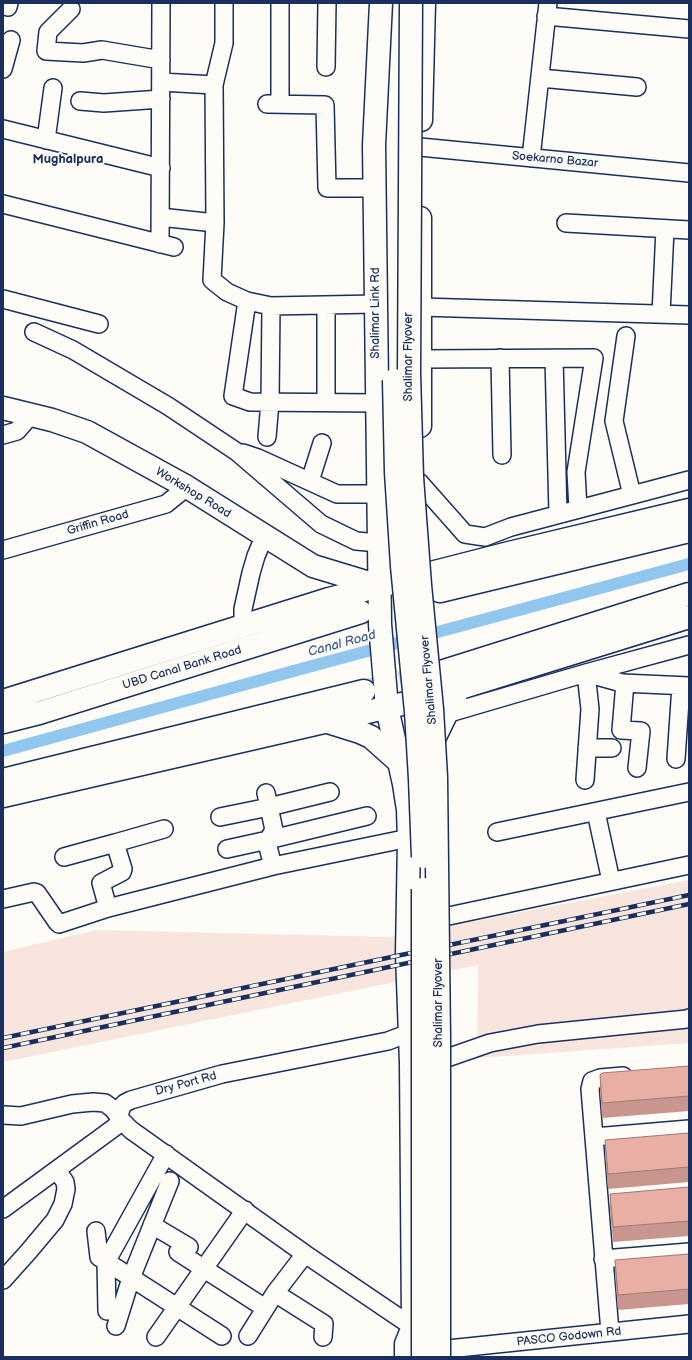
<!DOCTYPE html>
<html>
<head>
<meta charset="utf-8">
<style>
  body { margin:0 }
  #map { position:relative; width:692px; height:1360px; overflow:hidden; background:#fdfcf7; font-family:"Balsamiq Sans",sans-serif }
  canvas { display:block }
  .frame { position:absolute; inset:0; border:4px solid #1b2f5e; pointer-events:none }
</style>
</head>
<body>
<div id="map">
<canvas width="692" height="1360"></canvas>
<div class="frame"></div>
</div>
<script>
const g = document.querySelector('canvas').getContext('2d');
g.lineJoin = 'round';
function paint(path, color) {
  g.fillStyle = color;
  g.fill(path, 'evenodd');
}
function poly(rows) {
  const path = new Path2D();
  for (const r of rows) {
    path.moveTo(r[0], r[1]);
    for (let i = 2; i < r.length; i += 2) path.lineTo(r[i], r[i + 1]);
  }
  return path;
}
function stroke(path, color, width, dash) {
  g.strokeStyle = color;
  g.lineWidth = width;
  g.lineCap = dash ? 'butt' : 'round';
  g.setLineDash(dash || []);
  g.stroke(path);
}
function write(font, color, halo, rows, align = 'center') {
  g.font = font + ' "Balsamiq Sans",sans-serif';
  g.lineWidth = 4;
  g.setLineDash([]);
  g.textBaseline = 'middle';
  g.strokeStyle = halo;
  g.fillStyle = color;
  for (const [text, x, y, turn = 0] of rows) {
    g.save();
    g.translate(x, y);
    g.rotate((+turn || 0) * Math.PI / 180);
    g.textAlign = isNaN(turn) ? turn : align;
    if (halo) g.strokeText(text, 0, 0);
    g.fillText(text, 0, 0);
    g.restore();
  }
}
const built = poly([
  [689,880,689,1043,477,1058,478,965,3,1062,3,952,96,930,390,937]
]);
const canal = poly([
  [3,751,301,669,689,564]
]);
const highwayTunnel = poly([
  [368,690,431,674]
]);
const minor = poly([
  [224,3,224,43,214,85,215,223,212,280,227,292,247,301,271,306,376,304],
  [280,3,280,104],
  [3,6,8,7,9,3],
  [71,9,48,32,46,51,83,53,102,50,161,60],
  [546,16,689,29],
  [326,67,327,3],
  [3,69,11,40],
  [540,78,637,87],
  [161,82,214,85],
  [80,101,104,103,161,99],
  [267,104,325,105,327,188,375,188],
  [3,129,161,168],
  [46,140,53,88],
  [420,147,689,173],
  [531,158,548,3],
  [3,204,174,247],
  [160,217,215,223],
  [566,223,689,230],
  [160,244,161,3],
  [3,299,99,324],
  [247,301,233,396,250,402,377,403],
  [326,305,326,402],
  [421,307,689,315],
  [661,314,665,229],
  [34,332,73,350,168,406,237,452,321,524,356,541,379,543],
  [626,336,614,421,632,495],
  [500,358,502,455],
  [554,358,558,514],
  [421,359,594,358,576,472,578,509],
  [3,435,17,431,31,415],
  [267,437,270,402,271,306],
  [243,453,258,458,337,494,378,494],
  [310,481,322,443],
  [419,482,465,534,485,537,511,527,689,480],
  [3,550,166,504,187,487],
  [243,626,243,609,251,573,256,556,264,537],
  [625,683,621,730,641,731,637,768],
  [446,714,586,673,689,645],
  [587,748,612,748],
  [676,759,681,686],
  [585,780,590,709,586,673,622,683,689,686],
  [596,812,611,881],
  [220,817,269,807,266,793],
  [497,832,689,792],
  [115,843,164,829],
  [227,849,268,840,367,816],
  [64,857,115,843,123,869,122,872,101,883,108,908,273,866,409,838],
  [273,866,267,843,268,840,274,830,269,807,330,792],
  [3,899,34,892,37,893,57,922,59,924,108,908],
  [444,917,689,865],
  [444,1059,490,1043,538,1034,687,1019,689,1018],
  [3,1115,21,1116,72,1104,93,1102,105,1103,113,1109,122,1121,131,1130,305,1254,413,1327,448,1349,689,1324],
  [594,1137,689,1129],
  [3,1209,115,1127,119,1122,120,1112,122,1106,125,1103,131,1100,222,1074,388,1041,409,1033],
  [152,1225,189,1247],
  [96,1231,99,1257,222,1336],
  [178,1252,265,1308],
  [603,1259,689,1252],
  [3,1280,29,1251,55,1220,63,1204,66,1189,65,1182,57,1170],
  [275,1293,324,1324,323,1337],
  [107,1311,106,1262,166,1154],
  [116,1326,131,1278,170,1181],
  [610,1332,590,1089,592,1081,600,1078,623,1076],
  [248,1336,275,1293,305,1254],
  [156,1337,245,1210]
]);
const major = poly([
  [381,3,374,145,380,624,387,708,404,784,408,810,409,838,407,954,411,1063,413,1327,406,1344,406,1357],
  [421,120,424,3],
  [3,408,52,420,87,432,187,487,313,566,379,586],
  [420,426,420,218]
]);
const highway = poly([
  [440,591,689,531],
  [444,671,689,594],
  [3,701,329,599,509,553,689,510],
  [3,722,39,713,361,612],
  [328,722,360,732,371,737,399,762],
  [432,743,459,688],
  [3,780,364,691],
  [3,796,428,698,689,617]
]);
const rail = poly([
  [3,1038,689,895],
  [3,1048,689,904]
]);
const majorBridge = poly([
  [411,3,409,373,412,477,420,585,432,709,436,777,439,1040,439,1357],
  [394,380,396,472,402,566,416,712,420,779,423,857],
  [423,1357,423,889]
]);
const wall = poly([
  [689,1066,689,1111,602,1118,600,1090,600,1075],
  [689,1133,689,1182,608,1189,605,1154,605,1140],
  [689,1187,689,1236,613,1242,610,1209,610,1194],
  [689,1254,689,1304,618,1310,615,1275,615,1260]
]);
const building = poly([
  [689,1066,689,1096,602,1103,600,1075,602,1073,689,1066],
  [689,1133,689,1167,608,1174,605,1140,689,1133],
  [689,1187,689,1221,613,1227,610,1194,689,1187],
  [689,1254,689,1289,618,1295,615,1260,689,1254]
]);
const streetNames = [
  ["Soekarno Bazar",555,160,5],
  ["Shalimar Link Rd",376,313,-90],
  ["Shalimar Flyover",409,357,-90],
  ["Workshop Road",193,493,31],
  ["Griffin Road",98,523,-16],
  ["UBD Canal Bank Road",182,668,-17],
  ["Shalimar Flyover",429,680,-95],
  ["Shalimar Flyover",439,1003,-90],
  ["Dry Port Rd",186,1084,-15],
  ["PASCO Godown Rd",569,1337,-6]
];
const neighbourhoodNames = [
  ["Mughalpura",68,160]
];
const waterNames = [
  ["Canal Road",342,644,-15]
];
paint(built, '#f7e5de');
stroke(canal, '#91c6ee', 12);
stroke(highwayTunnel, '#d0d3d8', 22, [22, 11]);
stroke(minor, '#1b2f5e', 20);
stroke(major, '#1b2f5e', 25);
stroke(highway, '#1b2f5e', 25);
stroke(minor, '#fdfcf7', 17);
stroke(major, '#fdfcf7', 22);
stroke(highway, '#fdfcf7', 22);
stroke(rail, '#1b2f5e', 4.5);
stroke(rail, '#fdfcf7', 3, [9]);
stroke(majorBridge, '#1b2f5e', 25, []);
stroke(majorBridge, '#fdfcf7', 22);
paint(wall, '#c8968e');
paint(building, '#e9afa5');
stroke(building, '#a37a74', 1);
write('12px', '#1b2f5e', '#fdfcf7', streetNames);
write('bold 13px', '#1b2f5e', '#fdfcf7', neighbourhoodNames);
write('italic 13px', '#3e5c89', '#fdfcf7', waterNames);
</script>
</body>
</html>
